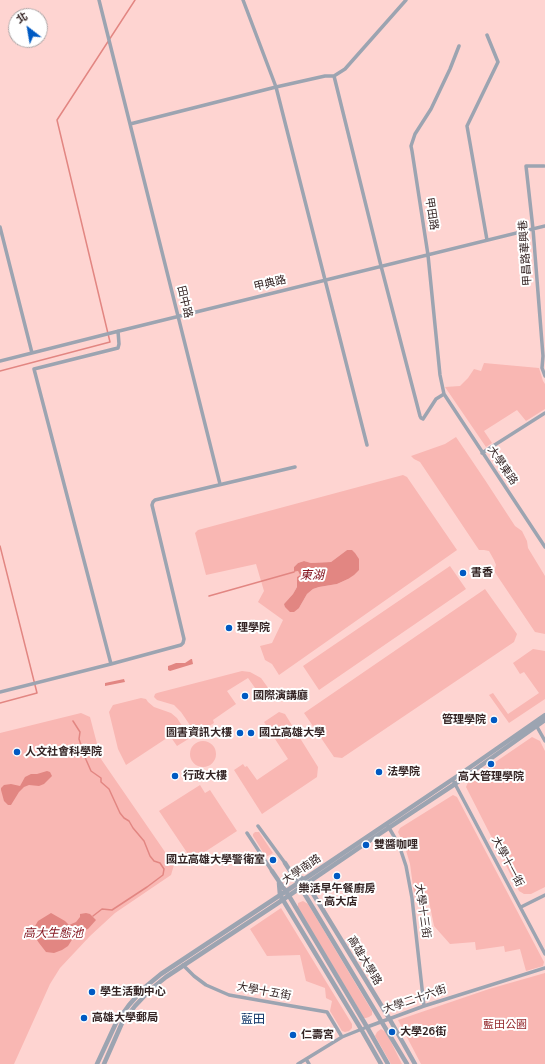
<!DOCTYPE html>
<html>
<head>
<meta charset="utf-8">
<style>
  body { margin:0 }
  #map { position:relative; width:545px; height:1064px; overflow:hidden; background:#fed4d1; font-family:"Nunito Sans","Noto Sans TC",sans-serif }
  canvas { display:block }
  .north { position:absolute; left:8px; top:8px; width:40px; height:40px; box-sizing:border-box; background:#fff; border:1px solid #aea7a7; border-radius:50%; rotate:329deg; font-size:11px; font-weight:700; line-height:16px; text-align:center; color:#342424 }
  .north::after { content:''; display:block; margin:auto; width:14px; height:18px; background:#005ac3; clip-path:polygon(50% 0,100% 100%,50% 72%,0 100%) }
</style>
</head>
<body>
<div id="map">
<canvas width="545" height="1064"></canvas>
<div class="north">北</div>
</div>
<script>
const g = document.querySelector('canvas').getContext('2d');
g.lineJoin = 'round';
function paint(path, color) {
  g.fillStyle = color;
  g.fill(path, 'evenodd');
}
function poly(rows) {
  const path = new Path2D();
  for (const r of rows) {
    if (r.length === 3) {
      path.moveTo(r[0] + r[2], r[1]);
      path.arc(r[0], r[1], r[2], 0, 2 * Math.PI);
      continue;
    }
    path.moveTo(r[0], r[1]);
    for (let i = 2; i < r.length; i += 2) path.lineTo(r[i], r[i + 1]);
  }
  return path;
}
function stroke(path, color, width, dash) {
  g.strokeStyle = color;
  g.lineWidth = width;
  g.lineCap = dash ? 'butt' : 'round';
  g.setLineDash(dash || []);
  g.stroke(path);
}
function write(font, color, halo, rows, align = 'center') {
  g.font = font + ' "Nunito Sans","Noto Sans TC",sans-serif';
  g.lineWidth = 4;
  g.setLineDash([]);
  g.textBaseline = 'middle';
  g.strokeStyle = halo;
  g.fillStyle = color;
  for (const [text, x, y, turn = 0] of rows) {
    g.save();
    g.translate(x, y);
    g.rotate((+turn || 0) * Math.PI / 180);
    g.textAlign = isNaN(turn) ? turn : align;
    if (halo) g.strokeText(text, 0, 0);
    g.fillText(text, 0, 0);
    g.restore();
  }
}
const green = poly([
  [484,363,539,368,543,381,545,384,545,409,526,421,517,410,484,431,492,443,486,447,445,387,460,386,468,378,474,369,481,371],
  [456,437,485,480,515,526,522,531,527,541,528,548,545,576,545,634,535,632,494,571,496,565,494,560,489,551,484,550,479,550,420,462,414,459,411,456,445,444],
  [403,475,407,477,457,550,279,675,272,664,265,660,260,646,272,643,283,620,258,602,264,591,256,564,206,575,195,533,198,530],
  [347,550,352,550,348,579,337,584,319,587,313,589,307,594,299,608,284,604,293,594,297,587,297,577,300,575,298,571,294,572,294,567,298,563,304,561,311,563,331,562],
  [450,566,466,589,319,690,303,666],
  [485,589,517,634,514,642,342,758,334,757,304,713],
  [533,649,545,651,545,699,509,723,489,695,493,693,508,714,539,693,524,672,520,674,513,663],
  [242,671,250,672,261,678,274,696,265,702,248,678,227,691,236,704,213,720,214,723,196,734,181,712,174,705,157,700,154,697,155,694,157,693],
  [141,698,146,699,148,702,154,707,171,713,177,718,190,738,177,746,170,736,126,765,118,749,109,712,113,705],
  [279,712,285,714,318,767,317,777,262,814,234,770,243,764,245,767,247,766,257,780,288,759,264,722],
  [81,713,90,717,101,759,174,865,171,875,115,913,90,936,60,968,50,984,14,1064,0,1064,0,733],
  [532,737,540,741,545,751,545,887,531,894,524,894,519,891,466,787,469,780],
  [203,754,13],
  [200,785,205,793,210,790,237,831,197,857,188,854,159,811],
  [453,795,457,797,544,962,543,966,526,971,520,949,505,952,504,946,476,950,475,942,450,944,434,926,429,901,415,901,410,864,405,847,398,832,400,828],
  [255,832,259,832,273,853,266,857,253,836,253,834],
  [303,901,308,904,372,1011,372,1015,369,1017,366,1018,364,1018,298,908,298,903],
  [281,908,352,1024,352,1028,349,1031,345,1032,342,1031,330,1011,332,1001,326,998,325,988,306,981,300,955,267,956,250,929],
  [545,973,545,1064,421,1064,398,1020,489,989],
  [381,1029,386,1032,402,1064,391,1064,375,1036,377,1032]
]);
const water = poly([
  [347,550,352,550,355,553,359,559,359,570,354,575,348,579,337,584,319,587,313,589,307,594,299,608,294,612,290,612,285,607,284,604,293,594,297,587,297,577,300,575,298,571,294,572,294,567,298,563,304,561,311,563,331,562],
  [191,659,192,659,193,664,170,671,168,670,168,666,171,665,176,663,185,663],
  [124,679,125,682,105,686,105,683],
  [47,771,50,772,52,776,44,784,39,786,29,785,24,787,19,792,11,805,8,805,4,801,1,790,1,788,4,785,11,784,20,786,25,777,31,774,37,774],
  [51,913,65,921,69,925,76,922,80,917,80,914,86,913,90,914,96,920,88,929,80,931,75,935,68,946,62,950,54,953,46,952,39,943,35,937,35,926,38,921]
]);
const stream = poly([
  [0,371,110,342,57,120,135,0],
  [0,546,37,693,0,703],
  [209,596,294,572],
  [73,721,80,732,79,739,81,745,84,750,84,755,91,771,101,778,101,782,109,789,120,813,124,818,129,821,133,828,144,841,150,856,154,861,160,863,164,869,163,875,147,887,112,910,102,909,93,916]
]);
const minor = poly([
  [99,0,220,484],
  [243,0,276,87,367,445],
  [459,46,450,69,431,109,415,134,411,146,412,151,428,255,440,375,444,394,545,547],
  [334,76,381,266,420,416,421,418,423,419,436,399,444,394],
  [130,124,276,87,325,76,334,76,345,69,406,0],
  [544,166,526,166,533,229,543,356,542,368,545,376],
  [0,227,32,353],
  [487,240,467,126,498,62,487,35],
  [0,361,115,332,545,226],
  [482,453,545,413],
  [111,664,34,369,118,348,119,344,118,331],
  [0,692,111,664,181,645,183,643,184,639,152,505,153,502,155,500,295,467],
  [536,725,545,741],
  [454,782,545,954],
  [258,826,285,863],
  [388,826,399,845,406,866,412,898,424,1006],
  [247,833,272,871],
  [521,907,545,895],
  [183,965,194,976,206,985,229,995,286,1005,327,1012,342,1037],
  [306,1059,309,1064],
  [298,1064,342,1037,367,1027,424,1006,545,968]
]);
const tertiary = poly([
  [285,863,298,883,407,1064],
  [272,871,289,896,367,1027,388,1064],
  [292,874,304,879,389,1018,415,1064],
  [279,883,280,895,361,1029,381,1064],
  [97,1064,116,1023,129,1005,144,988,161,974,315,872,456,777,545,715],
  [104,1064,122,1023,135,1006,150,990,166,977,275,905,381,833,455,784,545,720]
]);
const markers = [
  [463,573,4,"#005ac3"],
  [229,628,4,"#005ac3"],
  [245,696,4,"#005ac3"],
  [494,720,4,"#005ac3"],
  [240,733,4,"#005ac3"],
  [251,733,4,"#005ac3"],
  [17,752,4,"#005ac3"],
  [491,764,4,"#005ac3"],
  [379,772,4,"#005ac3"],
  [175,776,4,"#005ac3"],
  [366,845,4,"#005ac3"],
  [273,860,4,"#005ac3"],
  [337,876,4,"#005ac3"],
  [92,992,4,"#005ac3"],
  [84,1018,4,"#005ac3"],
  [392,1032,4,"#005ac3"],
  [293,1035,4,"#005ac3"]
];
const streetNames = [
  ["甲田路",431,214,81],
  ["甲昌路華興巷",526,253,-94],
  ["甲典路",270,284,-14],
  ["田中路",184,302,76],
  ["大學東路",502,466,56],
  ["大學十一街",507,862,62],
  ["大學南路",302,870,-34],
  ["大學十三街",422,911,82],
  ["高雄大學路",364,961,59],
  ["大學十五街",264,992,10],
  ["大學二十六街",415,1000,-19]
];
const poiNames = [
  ["書香",471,573],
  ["理學院",237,628],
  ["國際演講廳",253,696],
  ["管理學院",486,720,"right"],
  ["圖書資訊大樓",232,733,"right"],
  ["國立高雄大學",259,733],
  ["人文社會科學院",25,752],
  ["法學院",387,772],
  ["行政大樓",183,776],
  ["高大管理學院",491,777,"center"],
  ["雙醬咖哩",374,845],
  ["國立高雄大學警衛室",265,860,"right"],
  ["樂活早午餐廚房",337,889,"center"],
  ["- 高大店",337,902,"center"],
  ["學生活動中心",100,992],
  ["高雄大學郵局",92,1018],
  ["大學26街",400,1032],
  ["仁壽宮",301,1035]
];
const parkNames = [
  ["藍田公園",505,1025]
];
const waterNames = [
  ["東湖",312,576],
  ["高大生態池",53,934]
];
const neighbourhoodNames = [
  ["藍田",253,1020]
];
paint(green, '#f9b7b3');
paint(water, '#e28682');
stroke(stream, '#e28682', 1.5);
stroke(minor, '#9ca4b1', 3.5);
stroke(tertiary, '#9ca4b1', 4.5);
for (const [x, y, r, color] of markers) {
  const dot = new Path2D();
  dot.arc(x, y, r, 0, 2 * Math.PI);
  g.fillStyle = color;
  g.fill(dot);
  stroke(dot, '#fff', 1.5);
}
write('11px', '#342424', '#fff', streetNames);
write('bold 11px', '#342424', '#fff', poiNames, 'left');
write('11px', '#94282d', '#fff', parkNames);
write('italic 12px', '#851721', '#fff', waterNames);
write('12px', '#0d3366', '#fff', neighbourhoodNames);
</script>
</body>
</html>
